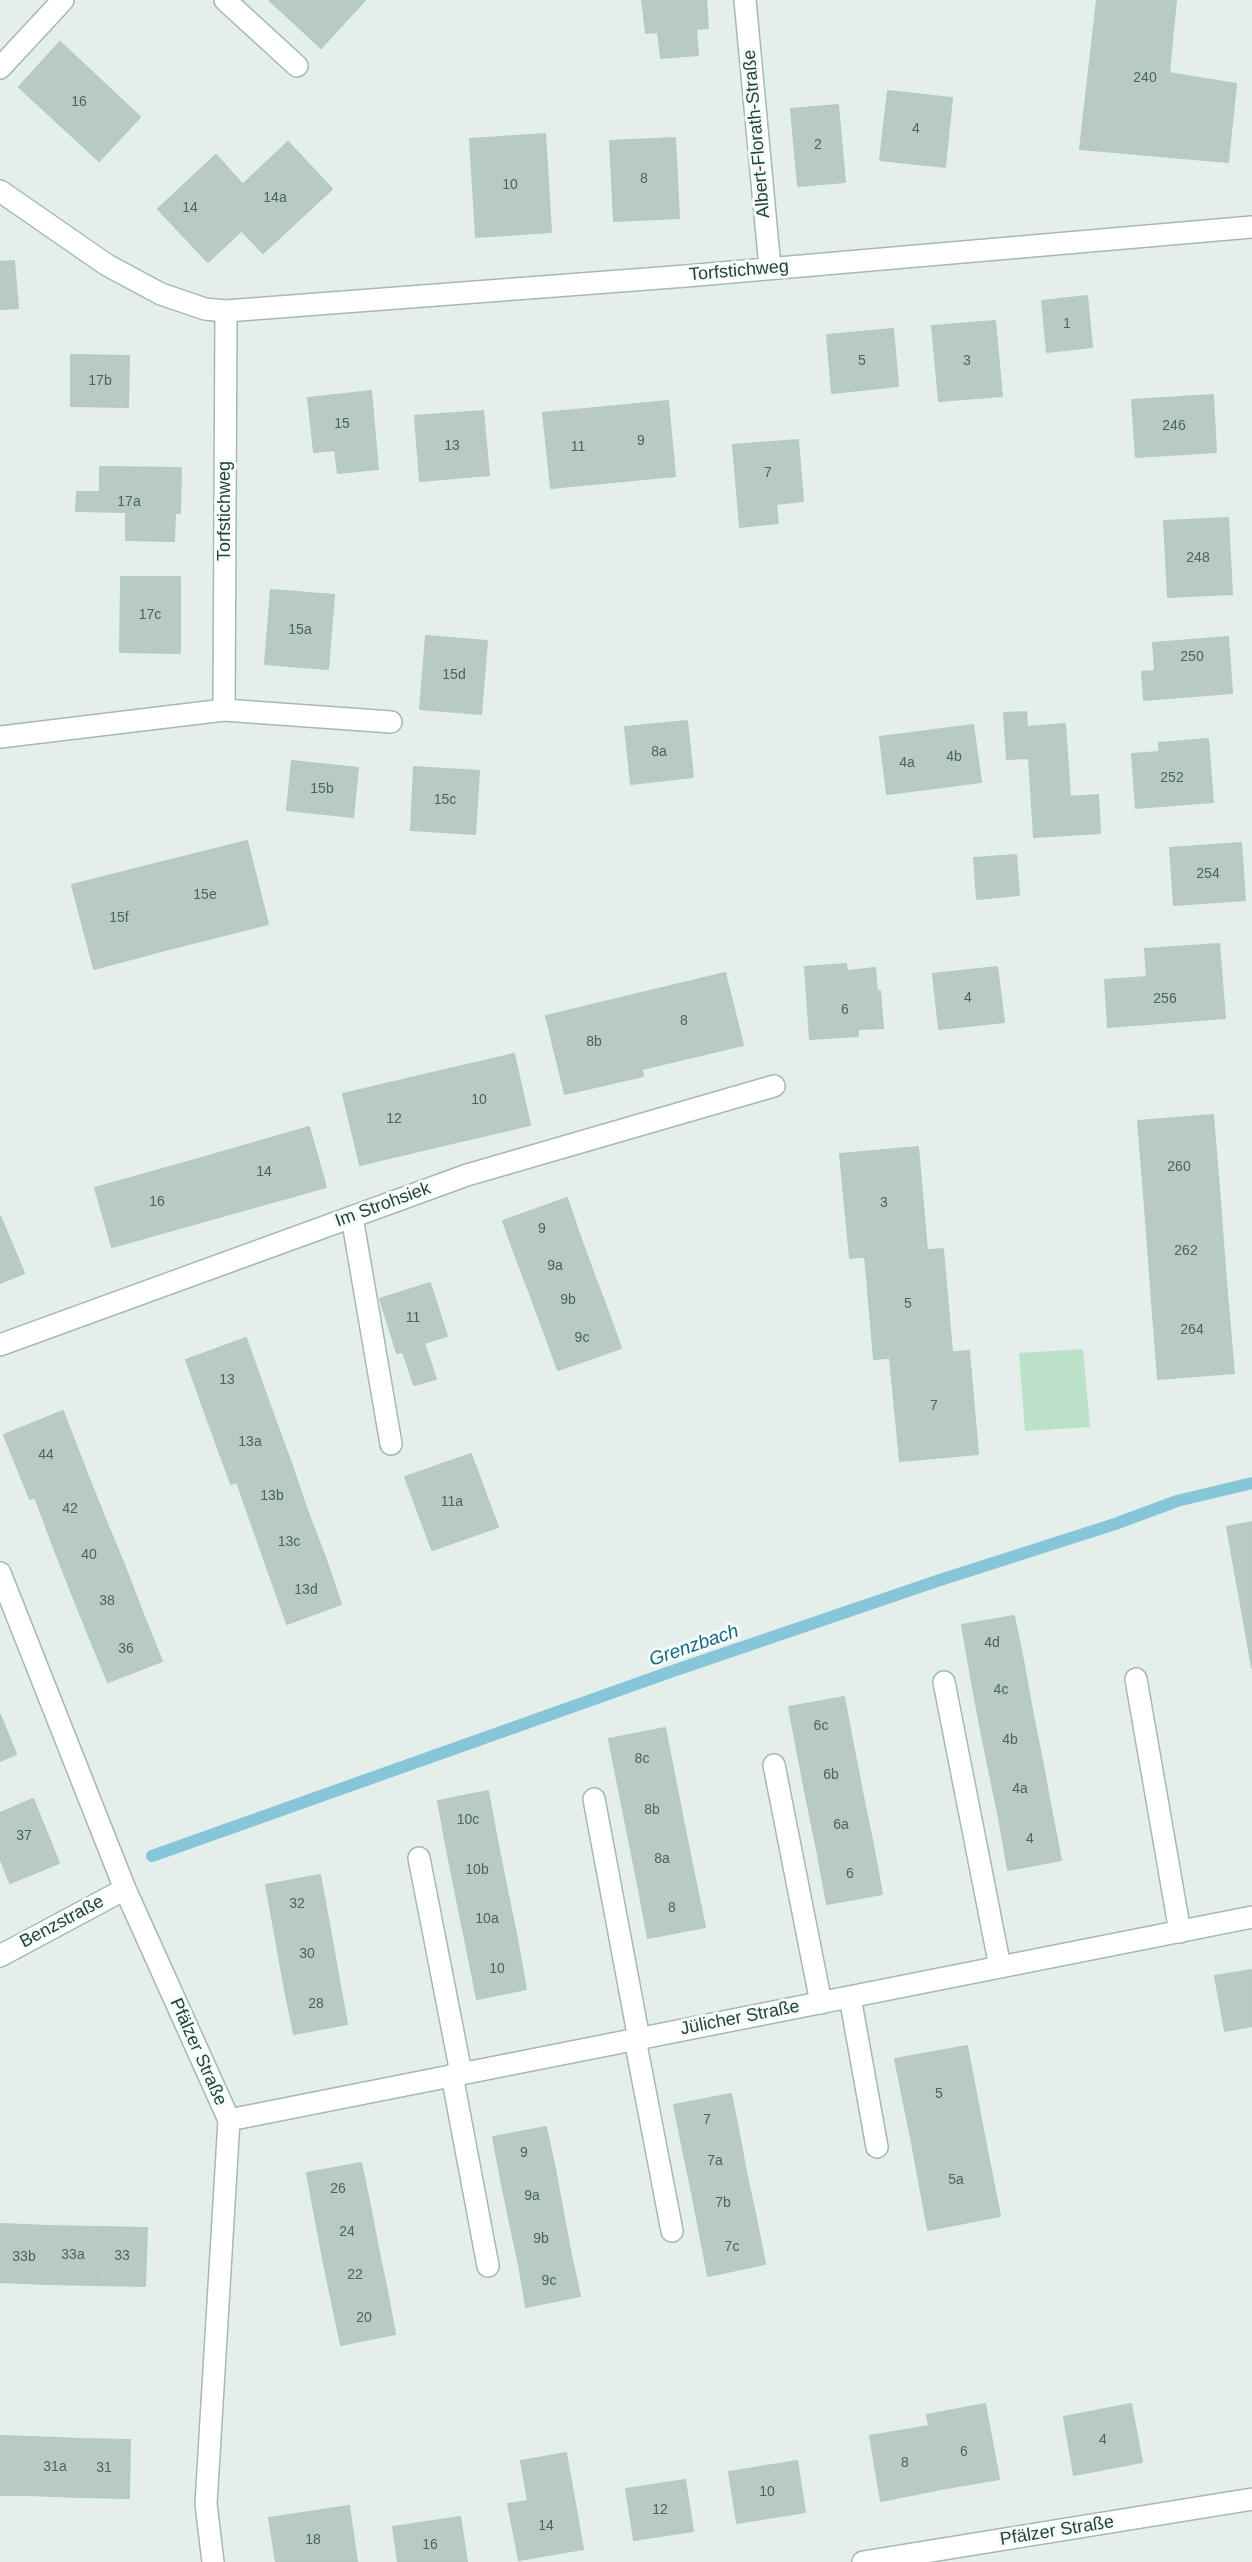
<!DOCTYPE html>
<html>
<head>
<meta charset="utf-8">
<style>
  body { margin:0 }
  canvas { display:block; background:#e4efeb }
</style>
</head>
<body>
<canvas width="1252" height="2562"></canvas>
<script>
const g = document.querySelector('canvas').getContext('2d');
g.lineJoin = 'round';
function paint(path, color) {
  g.fillStyle = color;
  g.fill(path, 'evenodd');
}
function poly(rows) {
  const path = new Path2D();
  for (const r of rows) {
    path.moveTo(r[0], r[1]);
    for (let i = 2; i < r.length; i += 2) path.lineTo(r[i], r[i + 1]);
  }
  return path;
}
function stroke(path, color, width, dash) {
  g.strokeStyle = color;
  g.lineWidth = width;
  g.lineCap = dash ? 'butt' : 'round';
  g.setLineDash(dash || []);
  g.stroke(path);
}
function write(font, color, halo, rows, align = 'center') {
  g.font = font + ' Arial,sans-serif';
  g.lineWidth = 6;
  g.setLineDash([]);
  g.textBaseline = 'middle';
  g.strokeStyle = halo;
  g.fillStyle = color;
  for (const [text, x, y, turn = 0] of rows) {
    g.save();
    g.translate(x, y);
    g.rotate((+turn || 0) * Math.PI / 180);
    g.textAlign = isNaN(turn) ? turn : align;
    if (halo) g.strokeText(text, 0, 0);
    g.fillText(text, 0, 0);
    g.restore();
  }
}
const green = poly([
  [1083,1349,1090,1427,1025,1431,1019,1353]
]);
const stream = poly([
  [152,1856,670,1672,937,1581,1115,1524,1177,1501,1252,1483]
]);
const building = poly([
  [269,0,308,0,290,19,269,0],
  [308,0,365,0,321,48,290,19,308,0],
  [642,0,706,0,708,28,646,33,642,0],
  [1097,0,1176,0,1169,73,1236,84,1228,162,1080,149,1097,0],
  [696,29,698,55,661,58,658,32,696,29],
  [60,42,140,117,99,161,19,87,60,42],
  [888,91,952,98,945,167,880,160,888,91],
  [838,105,845,182,798,186,791,109,838,105],
  [545,134,551,232,476,237,470,139,545,134],
  [675,138,679,218,614,221,610,141,675,138],
  [288,142,332,189,263,253,219,207,288,142],
  [216,155,243,185,219,207,241,231,208,262,158,209,216,155],
  [14,261,18,308,0,309,0,262,14,261],
  [1087,296,1092,347,1047,352,1042,301,1087,296],
  [995,321,1002,396,939,401,932,326,995,321],
  [893,329,898,386,832,393,827,335,893,329],
  [71,355,129,356,128,407,71,406,71,355],
  [371,391,378,469,338,473,335,450,314,452,308,398,371,391],
  [1213,395,1216,452,1136,457,1132,400,1213,395],
  [668,401,675,476,613,482,606,407,668,401],
  [606,407,613,482,551,488,543,413,606,407],
  [483,411,489,475,420,481,415,416,483,411],
  [798,440,803,501,776,504,778,523,740,527,733,445,798,440],
  [100,467,181,468,180,513,175,513,174,541,126,540,126,512,76,511,77,492,100,492,100,467],
  [1228,518,1232,594,1168,597,1164,521,1228,518],
  [121,577,180,577,180,653,120,652,121,577],
  [271,590,334,595,328,669,265,664,271,590],
  [426,636,487,641,481,714,420,709,426,636],
  [1228,637,1232,693,1144,700,1142,672,1155,671,1153,643,1228,637],
  [1026,712,1029,758,1007,759,1004,713,1026,712],
  [687,721,693,777,631,784,625,727,687,721],
  [1065,724,1070,797,1098,795,1100,833,1034,837,1027,727,1065,724],
  [973,725,981,782,935,788,927,731,973,725],
  [927,731,935,788,887,794,880,737,927,731],
  [1208,739,1213,802,1136,808,1132,754,1159,752,1159,743,1208,739],
  [292,761,358,768,353,817,287,810,292,761],
  [414,767,479,771,475,834,411,830,414,767],
  [247,841,268,924,165,950,143,867,247,841],
  [1241,843,1245,900,1174,905,1170,848,1241,843],
  [1016,855,1019,895,977,899,974,858,1016,855],
  [143,867,165,950,94,969,72,885,143,867],
  [1219,944,1225,1018,1108,1027,1105,980,1147,977,1145,949,1219,944],
  [846,964,847,971,875,968,877,992,880,991,883,1028,858,1029,858,1036,810,1039,805,967,846,964],
  [997,967,1004,1022,939,1029,933,974,997,967],
  [725,973,743,1045,642,1069,625,997,725,973],
  [625,997,643,1076,565,1094,546,1016,625,997],
  [514,1054,530,1125,444,1145,428,1074,514,1054],
  [428,1074,444,1145,360,1165,343,1094,428,1074],
  [1213,1115,1221,1214,1146,1220,1138,1121,1213,1115],
  [309,1127,326,1187,219,1217,202,1158,309,1127],
  [918,1147,927,1251,850,1258,840,1154,918,1147],
  [202,1158,219,1217,112,1247,95,1188,202,1158],
  [567,1198,580,1236,517,1260,503,1221,567,1198],
  [1221,1214,1226,1282,1151,1288,1146,1220,1221,1214],
  [0,1216,24,1273,0,1283,0,1216],
  [580,1236,593,1272,530,1294,517,1260,580,1236],
  [943,1249,952,1352,874,1359,865,1256,943,1249],
  [593,1272,606,1306,543,1329,530,1294,593,1272],
  [1226,1282,1234,1373,1158,1379,1151,1288,1226,1282],
  [430,1283,447,1336,424,1343,436,1379,414,1385,403,1352,397,1353,380,1299,430,1283],
  [606,1306,621,1348,558,1370,543,1329,606,1306],
  [246,1338,268,1400,208,1421,186,1360,246,1338],
  [969,1351,978,1454,900,1461,890,1358,969,1351],
  [268,1400,291,1463,231,1484,208,1421,268,1400],
  [63,1411,88,1476,30,1499,4,1435,63,1411],
  [471,1454,498,1527,432,1550,405,1477,471,1454],
  [291,1463,307,1510,253,1528,237,1482,291,1463],
  [88,1476,106,1521,52,1543,35,1497,88,1476],
  [307,1510,325,1557,270,1576,253,1528,307,1510],
  [106,1521,125,1567,70,1589,52,1543,106,1521],
  [1252,1522,1252,1621,1244,1622,1227,1527,1252,1522],
  [325,1557,341,1604,287,1624,270,1576,325,1557],
  [125,1567,143,1614,89,1636,70,1589,125,1567],
  [143,1614,162,1661,108,1682,89,1636,143,1614],
  [1014,1616,1023,1660,970,1671,962,1625,1014,1616],
  [1252,1621,1252,1668,1244,1622,1252,1621],
  [1023,1660,1032,1710,979,1720,970,1671,1023,1660],
  [844,1697,853,1745,798,1755,789,1707,844,1697],
  [1032,1710,1042,1760,989,1770,979,1720,1032,1710],
  [0,1715,16,1754,0,1761,0,1715],
  [665,1728,675,1779,619,1790,609,1739,665,1728],
  [853,1745,863,1796,808,1806,798,1755,853,1745],
  [1042,1760,1051,1809,999,1818,989,1770,1042,1760],
  [675,1779,685,1830,629,1840,619,1790,675,1779],
  [488,1791,497,1840,447,1850,438,1801,488,1791],
  [863,1796,873,1845,818,1855,808,1806,863,1796],
  [33,1799,59,1863,10,1883,0,1858,0,1813,33,1799],
  [1051,1809,1061,1860,1008,1870,999,1818,1051,1809],
  [685,1830,695,1879,639,1890,629,1840,685,1830],
  [497,1840,507,1890,457,1900,447,1850,497,1840],
  [873,1845,882,1894,827,1904,818,1855,873,1845],
  [320,1875,329,1924,275,1934,266,1885,320,1875],
  [695,1879,705,1927,648,1938,639,1890,695,1879],
  [507,1890,517,1939,467,1949,457,1900,507,1890],
  [329,1924,338,1974,284,1985,275,1934,329,1924],
  [517,1939,526,1989,477,1999,467,1949,517,1939],
  [1252,1970,1252,2026,1225,2031,1215,1976,1252,1970],
  [338,1974,347,2024,294,2034,284,1985,338,1974],
  [967,2046,983,2130,912,2143,895,2059,967,2046],
  [731,2094,739,2134,682,2145,674,2105,731,2094],
  [546,2127,555,2169,501,2180,493,2137,546,2127],
  [983,2130,1000,2216,928,2230,912,2143,983,2130],
  [739,2134,747,2177,691,2188,682,2145,739,2134],
  [361,2163,370,2206,315,2216,307,2173,361,2163],
  [555,2169,563,2212,510,2223,501,2180,555,2169],
  [747,2177,756,2218,699,2229,691,2188,747,2177],
  [370,2206,378,2248,323,2259,315,2216,370,2206],
  [563,2212,571,2255,519,2265,510,2223,563,2212],
  [756,2218,765,2264,708,2276,699,2229,756,2218],
  [0,2224,50,2226,48,2284,0,2282,0,2224],
  [50,2226,98,2227,97,2285,48,2284,50,2226],
  [98,2227,147,2228,145,2286,97,2285,98,2227],
  [378,2248,387,2291,332,2302,323,2259,378,2248],
  [571,2255,580,2296,526,2307,519,2265,571,2255],
  [387,2291,395,2334,341,2345,332,2302,387,2291],
  [985,2404,999,2479,941,2489,927,2415,985,2404],
  [1131,2404,1142,2462,1074,2475,1064,2417,1131,2404],
  [929,2426,941,2489,881,2501,870,2436,929,2426],
  [0,2436,31,2437,29,2495,0,2495,0,2436],
  [31,2437,80,2439,79,2497,29,2495,31,2437],
  [80,2439,130,2440,129,2498,79,2497,80,2439],
  [566,2453,583,2549,519,2560,508,2504,528,2501,521,2461,566,2453],
  [797,2461,805,2512,737,2523,729,2472,797,2461],
  [685,2480,693,2531,634,2540,626,2489,685,2480],
  [349,2506,357,2562,276,2562,269,2518,349,2506],
  [460,2517,467,2562,398,2562,393,2527,460,2517]
]);
const lane = poly([
  [225,0,297,66],
  [0,68,63,0],
  [352,1217,391,1444],
  [1136,1679,1180,1932],
  [944,1682,1000,1967],
  [774,1765,821,2003],
  [594,1799,639,2039],
  [419,1858,461,2073],
  [850,1997,877,2147],
  [635,2039,672,2231],
  [452,2075,488,2266]
]);
const street = poly([
  [745,0,770,268],
  [0,191,107,265,161,294,205,309,226,311,686,276,1252,227],
  [224,710,391,722],
  [0,737,224,710,226,311],
  [0,1345,467,1175,774,1086],
  [0,1573,125,1889,229,2120,206,2504,213,2562],
  [0,1956,125,1889],
  [229,2120,1252,1917],
  [863,2562,1252,2499]
]);
const numberNames = [
  ["240",1145,78],
  ["16",79,102],
  ["4",916,129],
  ["2",818,145],
  ["8",644,179],
  ["10",510,185],
  ["14a",275,198],
  ["14",190,208],
  ["1",1067,324],
  ["5",862,361],
  ["3",967,361],
  ["17b",100,381],
  ["15",342,424],
  ["246",1174,426],
  ["9",641,441],
  ["13",452,446],
  ["11",578,447],
  ["7",768,473],
  ["17a",129,502],
  ["248",1198,558],
  ["17c",150,615],
  ["15a",300,630],
  ["250",1192,657],
  ["15d",454,675],
  ["8a",659,752],
  ["4b",954,757],
  ["4a",907,763],
  ["252",1172,778],
  ["15b",322,789],
  ["15c",445,800],
  ["254",1208,874],
  ["15e",205,895],
  ["15f",119,918],
  ["4",968,998],
  ["256",1165,999],
  ["6",845,1010],
  ["8",684,1021],
  ["8b",594,1042],
  ["10",479,1100],
  ["12",394,1119],
  ["260",1179,1167],
  ["14",264,1172],
  ["16",157,1202],
  ["3",884,1203],
  ["9",542,1229],
  ["262",1186,1251],
  ["9a",555,1266],
  ["9b",568,1300],
  ["5",908,1304],
  ["11",413,1318],
  ["264",1192,1330],
  ["9c",582,1338],
  ["13",227,1380],
  ["7",934,1406],
  ["13a",250,1442],
  ["44",46,1455],
  ["13b",272,1496],
  ["11a",452,1502],
  ["42",70,1509],
  ["13c",289,1542],
  ["40",89,1555],
  ["13d",306,1590],
  ["38",107,1601],
  ["4d",992,1643],
  ["36",126,1649],
  ["4c",1001,1690],
  ["6c",821,1726],
  ["4b",1010,1740],
  ["8c",642,1759],
  ["6b",831,1775],
  ["4a",1020,1789],
  ["8b",652,1810],
  ["10c",468,1820],
  ["6a",841,1825],
  ["37",24,1836],
  ["4",1030,1839],
  ["8a",662,1859],
  ["10b",477,1870],
  ["6",850,1874],
  ["32",297,1904],
  ["8",672,1908],
  ["10a",487,1919],
  ["30",307,1954],
  ["10",497,1969],
  ["28",316,2004],
  ["5",939,2094],
  ["7",707,2120],
  ["9",524,2153],
  ["7a",715,2161],
  ["5a",956,2180],
  ["26",338,2189],
  ["9a",532,2196],
  ["7b",723,2203],
  ["24",347,2232],
  ["9b",541,2239],
  ["7c",732,2247],
  ["33a",73,2255],
  ["33",122,2256],
  ["33b",24,2257],
  ["22",355,2275],
  ["9c",549,2281],
  ["20",364,2318],
  ["4",1103,2440],
  ["6",964,2452],
  ["8",905,2463],
  ["31a",55,2467],
  ["31",104,2468],
  ["10",767,2492],
  ["12",660,2510],
  ["14",546,2526],
  ["18",313,2540],
  ["16",430,2545]
];
const streetNames = [
  ["Albert-Florath-Straße",757,134,-95],
  ["Torfstichweg",739,271,-5],
  ["Torfstichweg",225,511,-90],
  ["Im Strohsiek",383,1205,-20],
  ["Benzstraße",62,1922,-28],
  ["Jülicher Straße",740,2018,-11],
  ["Pfälzer Straße",198,2052,66],
  ["Pfälzer Straße",1057,2531,-9]
];
const waterNames = [
  ["Grenzbach",694,1646,-19]
];
paint(green, '#bbe2c9');
stroke(stream, '#87c6d9', 12);
paint(building, '#b9cac4');
stroke(building, '#b5cac3', 2);
stroke(lane, '#a6b8b3', 24);
stroke(street, '#a6b8b3', 24);
stroke(lane, '#fff', 21);
stroke(street, '#fff', 21);
write('14px', '#47655f', null, numberNames);
write('18px', '#21433d', '#f5fbf8', streetNames);
write('italic 19px', '#146a86', '#f5fbf8', waterNames);
</script>
</body>
</html>
